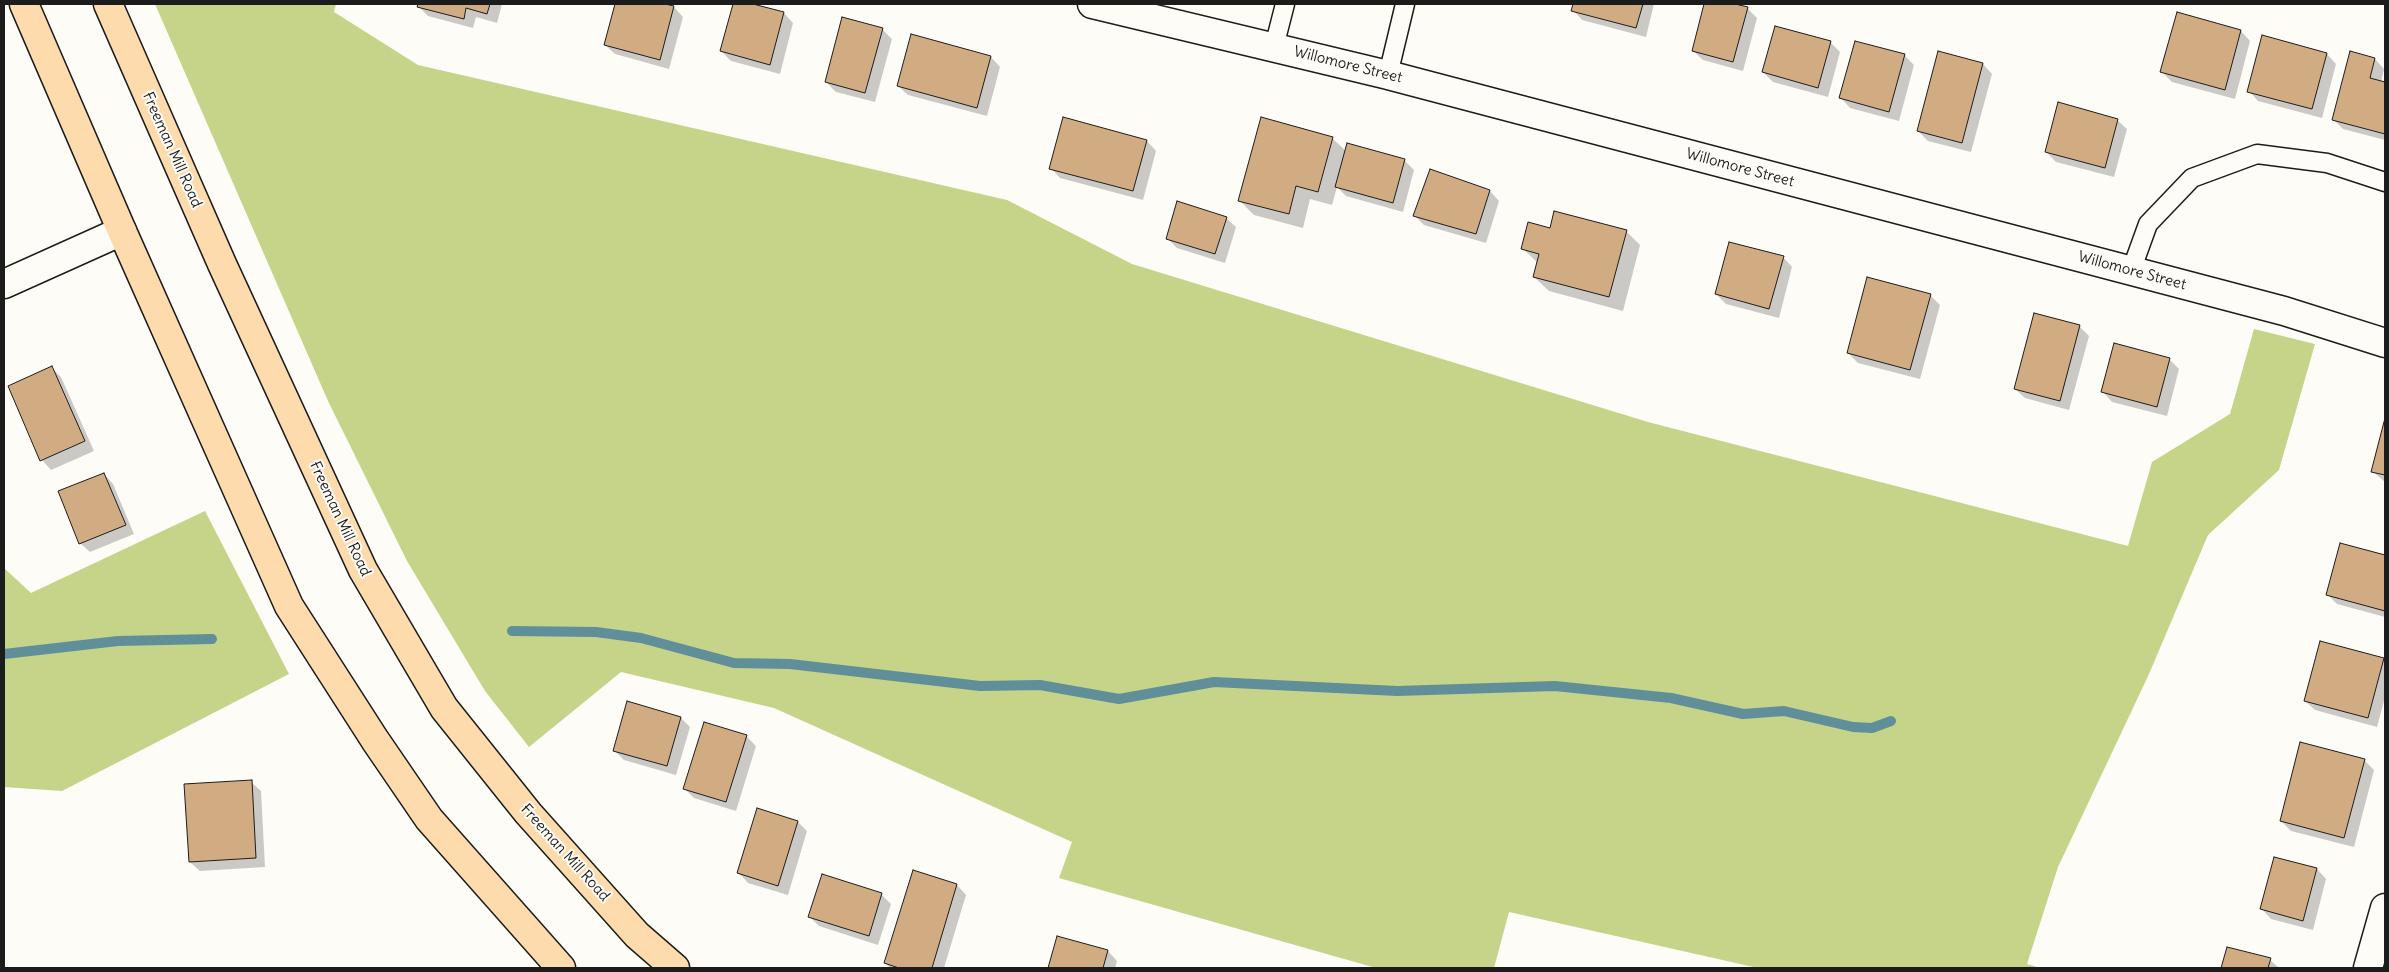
<!DOCTYPE html>
<html>
<head>
<meta charset="utf-8">
<style>
  body { margin:0 }
  #map { position:relative; width:2389px; height:972px; overflow:hidden; background:#fdfcf7; font-family:Delius,sans-serif }
  canvas { display:block }
  .frame { position:absolute; inset:0; border:5px solid #1c1c1c; pointer-events:none }
</style>
</head>
<body>
<div id="map">
<canvas width="2389" height="972"></canvas>
<div class="frame"></div>
</div>
<script>
const g = document.querySelector('canvas').getContext('2d');
g.lineJoin = 'round';
function paint(path, color) {
  g.fillStyle = color;
  g.fill(path, 'evenodd');
}
function poly(rows) {
  const path = new Path2D();
  for (const r of rows) {
    path.moveTo(r[0], r[1]);
    for (let i = 2; i < r.length; i += 2) path.lineTo(r[i], r[i + 1]);
  }
  return path;
}
function stroke(path, color, width, dash) {
  g.strokeStyle = color;
  g.lineWidth = width;
  g.lineCap = dash ? 'butt' : 'round';
  g.setLineDash(dash || []);
  g.stroke(path);
}
function write(font, color, halo, rows, align = 'center') {
  g.font = font + ' Delius,sans-serif';
  g.lineWidth = 4;
  g.setLineDash([]);
  g.textBaseline = 'middle';
  g.strokeStyle = halo;
  g.fillStyle = color;
  for (const [text, x, y, turn = 0] of rows) {
    g.save();
    g.translate(x, y);
    g.rotate((+turn || 0) * Math.PI / 180);
    g.textAlign = isNaN(turn) ? turn : align;
    if (halo) g.strokeText(text, 0, 0);
    g.fillText(text, 0, 0);
    g.restore();
  }
}
const green = poly([
  [155,4,336,4,334,12,418,65,1007,200,1132,264,1648,422,2128,546,2152,462,2230,414,2254,329,2315,344,2279,470,2208,535,2149,674,2058,867,2027,964,2040,968,1758,968,1509,912,1494,968,1376,968,1059,878,1072,842,774,708,621,672,529,747,485,691,407,561,328,401],
  [205,511,289,674,62,791,4,787,4,568,31,593]
]);
const shadow = poly([
  [419,4,502,4,497,23,476,17,473,28,428,16,419,7],
  [616,4,660,4,674,7,683,17,669,69,615,54,605,45],
  [734,4,748,4,784,13,793,23,780,74,731,61,721,51],
  [1574,4,1654,4,1646,37,1582,20,1573,10],
  [1706,4,1731,4,1747,8,1757,18,1743,71,1703,60,1693,51],
  [2177,14,2241,31,2250,41,2235,99,2172,82,2162,72],
  [882,29,892,39,875,102,836,92,826,82],
  [1830,42,1840,52,1828,97,1773,82,1763,72],
  [1939,53,1983,64,1992,74,1971,152,1928,141,1918,131],
  [2351,53,2375,59,2384,69,2381,82,2385,83,2385,140,2343,129,2333,119],
  [2327,54,2336,64,2322,118,2258,101,2249,91],
  [1904,55,1914,65,1899,121,1850,108,1841,98],
  [991,57,1000,67,987,116,908,95,898,86],
  [2117,120,2127,129,2114,177,2056,162,2046,152],
  [1332,138,1346,151,1404,160,1414,170,1403,212,1346,196,1337,187,1332,205,1310,199,1303,228,1254,215,1240,201],
  [1147,141,1156,151,1143,200,1060,178,1051,168],
  [1430,171,1490,191,1499,201,1486,243,1424,225,1415,216],
  [1226,218,1236,227,1225,263,1177,248,1167,238],
  [1551,229,1626,231,1640,245,1623,311,1549,291,1534,277,1538,263,1522,248],
  [1783,257,1792,267,1779,318,1726,304,1716,294],
  [1930,295,1940,305,1920,379,1858,363,1848,353],
  [2079,326,2089,336,2069,410,2025,398,2015,389],
  [2115,345,2170,360,2179,369,2167,416,2112,402,2103,392],
  [52,368,61,377,94,451,51,470,42,460],
  [2385,423,2385,482,2372,471],
  [104,474,113,484,134,534,90,552,80,543],
  [2341,545,2385,557,2385,617,2337,604,2328,595],
  [2383,659,2385,661,2385,697,2377,727,2315,710,2305,701],
  [681,718,690,727,676,775,624,760,614,750],
  [746,736,756,746,736,811,694,798,684,788],
  [2364,760,2374,770,2354,847,2291,831,2281,821],
  [251,782,261,791,265,867,200,871,190,862],
  [758,809,798,822,807,831,788,895,748,883,739,873],
  [2275,858,2317,869,2326,879,2313,930,2271,919,2262,909],
  [914,872,957,885,966,895,944,968,890,968,885,963],
  [881,894,891,904,878,945,819,926,810,917],
  [1058,938,1108,951,1117,961,1115,968,1049,968],
  [2228,948,2270,960,2279,968,2222,968]
]);
const stream = poly([
  [512,631,596,632,641,638,734,663,790,664,980,686,1040,685,1119,699,1214,682,1397,691,1555,686,1671,698,1743,714,1784,711,1853,727,1872,728,1891,721],
  [4,654,118,641,212,639]
]);
const building = poly([
  [418,4,490,4,487,14,466,8,464,19,417,7,418,4],
  [615,4,665,4,674,6,660,60,604,45,615,4],
  [733,4,753,4,784,12,770,65,720,51,733,4],
  [1573,4,1643,4,1636,28,1571,11,1573,4],
  [1704,4,1735,4,1748,7,1733,62,1692,51,1704,4],
  [2177,12,2241,30,2225,90,2160,72,2177,12],
  [842,17,883,28,865,93,825,82,842,17],
  [1775,26,1831,41,1818,88,1762,72,1775,26],
  [911,34,991,56,977,108,897,86,911,34],
  [2262,35,2327,53,2312,109,2247,92,2262,35],
  [1855,41,1905,54,1889,112,1839,98,1855,41],
  [1938,51,1983,63,1962,143,1917,131,1938,51],
  [2350,51,2375,58,2370,78,2385,82,2385,134,2332,120,2350,51],
  [2058,102,2118,119,2105,168,2045,152,2058,102],
  [1063,117,1147,140,1133,191,1049,169,1063,117],
  [1261,117,1333,137,1318,192,1296,186,1289,214,1238,201,1261,117],
  [1347,143,1405,159,1393,203,1335,187,1347,143],
  [1430,169,1490,190,1476,234,1413,216,1430,169],
  [1177,201,1227,217,1215,254,1166,239,1177,201],
  [1554,211,1627,230,1609,297,1533,277,1539,254,1521,249,1528,222,1550,228,1554,211],
  [1729,242,1784,256,1769,309,1715,294,1729,242],
  [1867,277,1931,294,1910,370,1847,353,1867,277],
  [2034,313,2080,325,2060,401,2014,389,2034,313],
  [2114,343,2170,358,2157,407,2101,392,2114,343],
  [52,366,85,441,40,461,8,386,52,366],
  [2385,418,2385,475,2371,472,2385,418],
  [104,473,126,525,79,544,58,491,104,473],
  [2340,543,2385,555,2385,611,2326,595,2340,543],
  [2320,641,2384,658,2368,718,2304,701,2320,641],
  [627,701,681,717,667,766,613,751,627,701],
  [704,722,747,735,726,802,683,789,704,722],
  [2300,742,2365,759,2344,838,2280,821,2300,742],
  [252,780,256,858,189,862,184,784,252,780],
  [757,808,798,821,778,886,737,873,757,808],
  [2274,857,2317,868,2303,921,2260,909,2274,857],
  [913,870,957,884,932,968,899,968,884,963,913,870],
  [822,874,882,893,869,936,808,917,822,874],
  [1057,936,1108,950,1103,968,1048,968,1057,936],
  [2227,947,2271,958,2268,968,2221,968,2227,947]
]);
const service = poly([
  [1274,47,1285,4],
  [1388,75,1405,4],
  [2131,271,2148,224,2192,178,2257,154,2327,163,2385,182]
]);
const minor = poly([
  [1092,4,1388,75,2284,311,2385,343],
  [4,284,122,231],
  [2368,968,2385,908]
]);
const primary = poly([
  [24,4,122,231,289,606,375,740,429,819,561,968],
  [108,4,222,264,363,570,444,708,528,813,637,935,675,968]
]);
const streetNames = [
  ["Willomore Street",1348,65,14],
  ["Freeman Mill Road",172,150,66],
  ["Willomore Street",1740,168,15],
  ["Willomore Street",2132,271,15],
  ["Freeman Mill Road",340,519,65],
  ["Freeman Mill Road",565,853,48]
];
paint(green, '#c5d488');
paint(shadow, '#0003');
stroke(stream, '#608f9a', 10);
paint(building, '#d1ac83');
stroke(building, '#1c1c1c', 1);
stroke(service, '#1c1c1c', 21);
stroke(minor, '#1c1c1c', 31);
stroke(primary, '#1c1c1c', 31);
stroke(service, '#fdfcf7', 18);
stroke(minor, '#fdfcf7', 28);
stroke(primary, '#fedbac', 28);
write('15px', '#1c1c1c', '#fdfcf7', streetNames);
</script>
</body>
</html>
